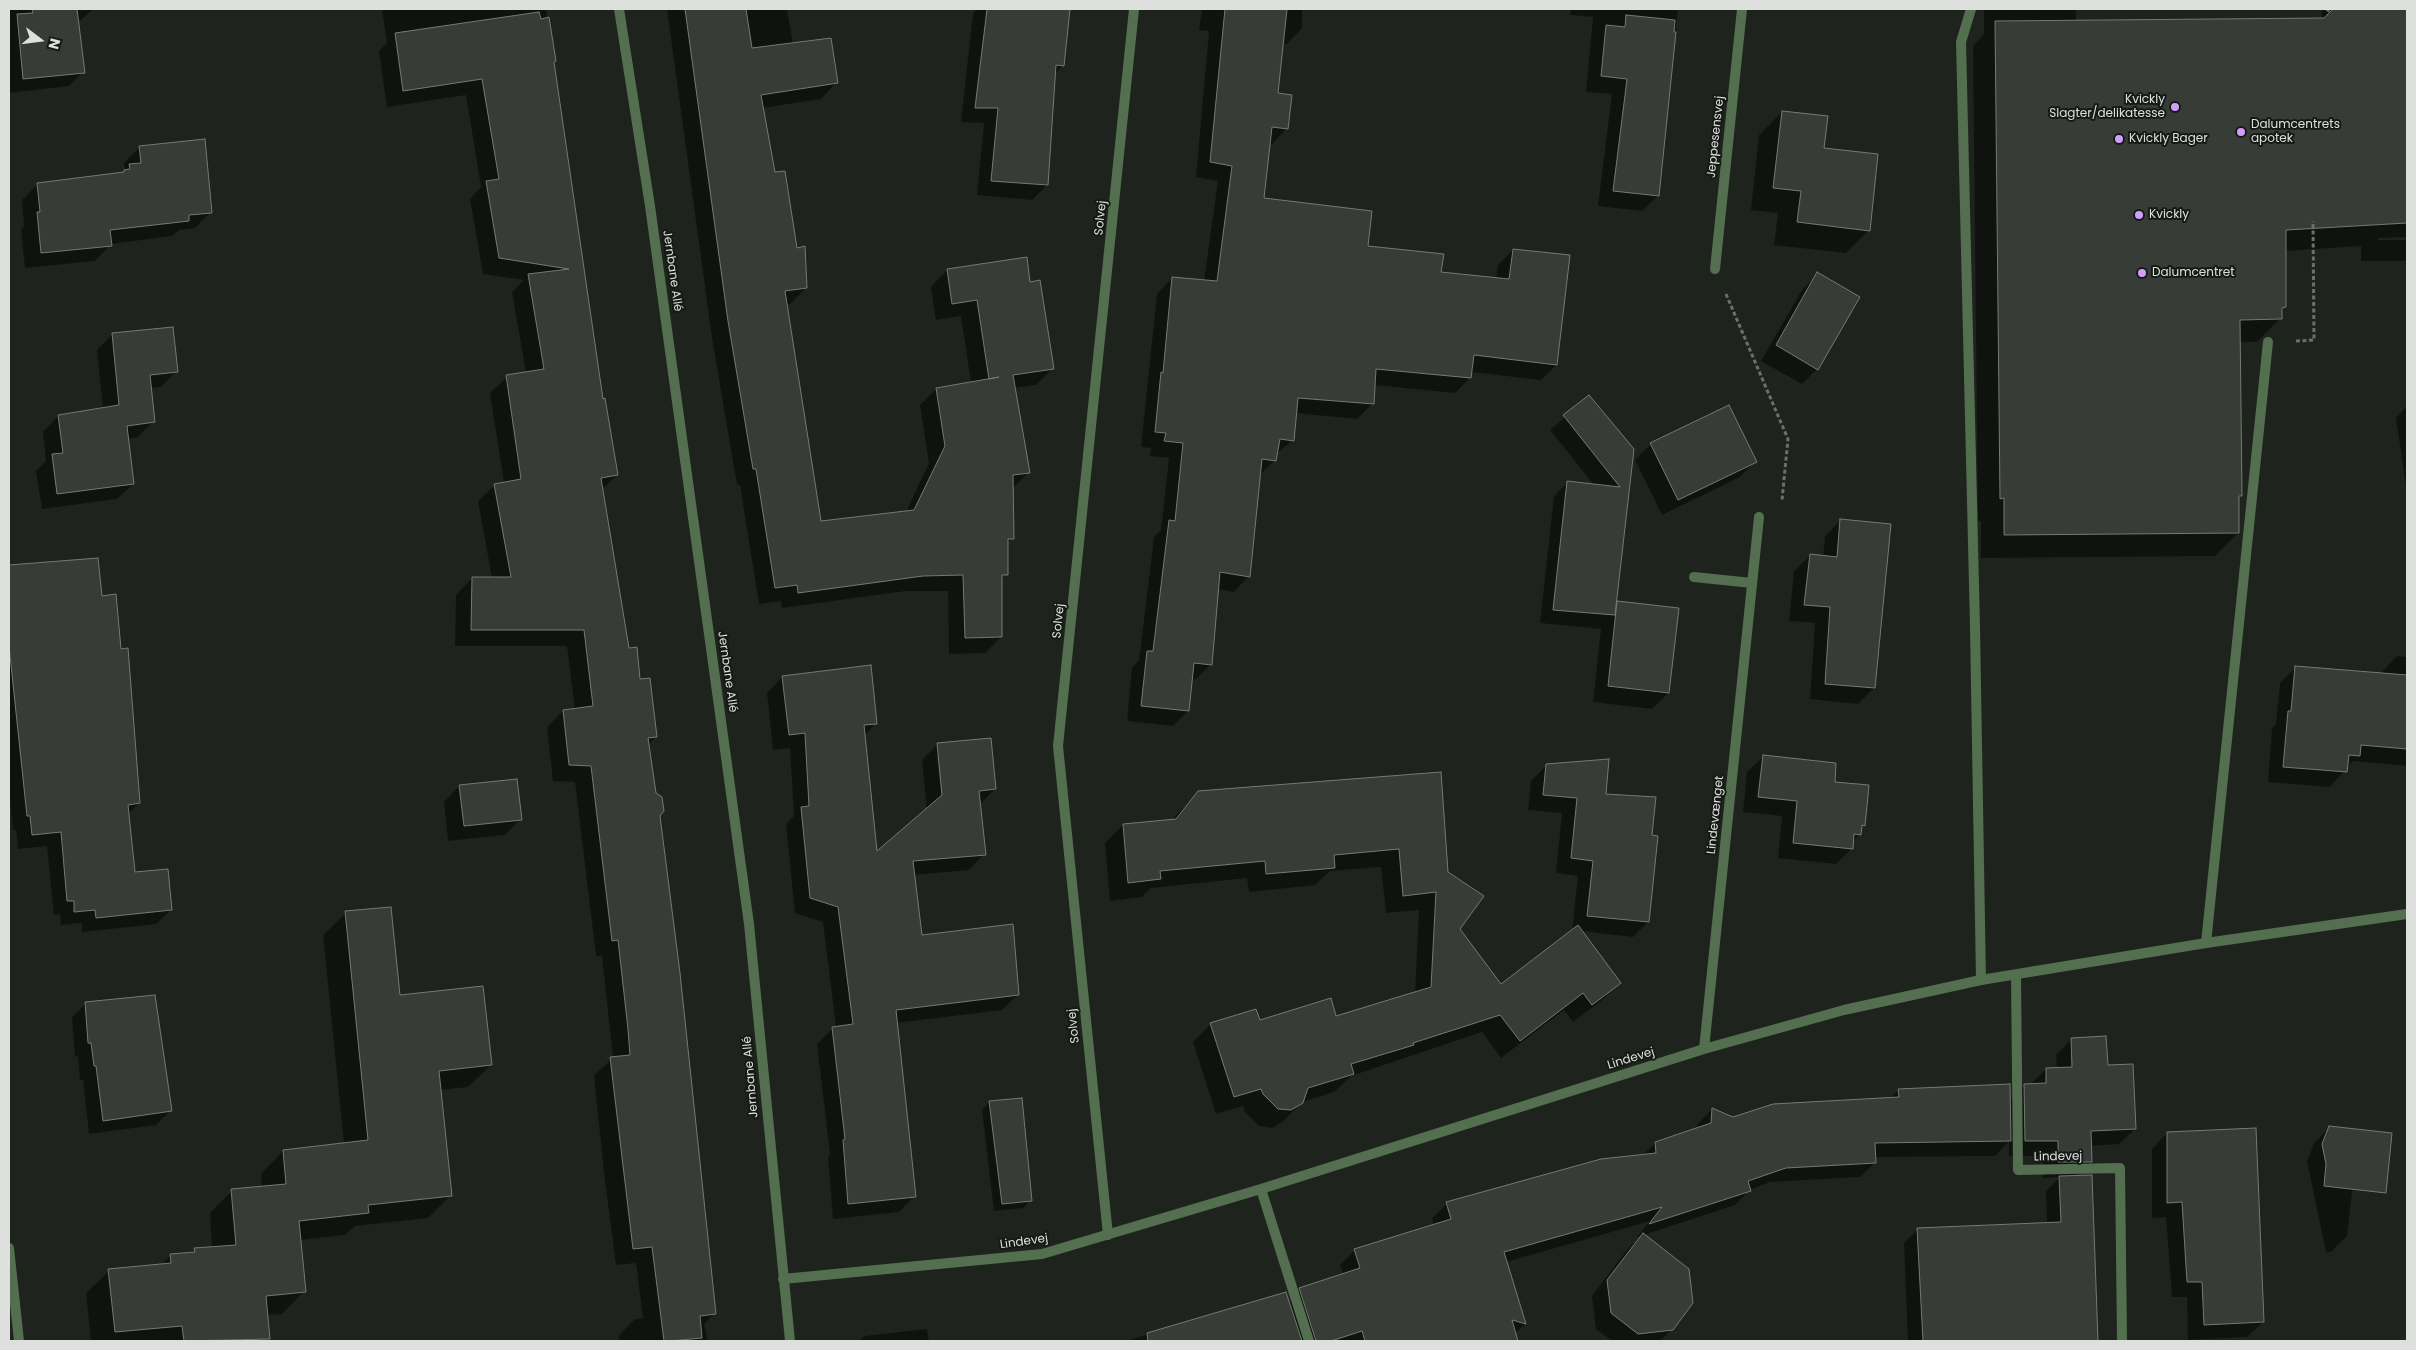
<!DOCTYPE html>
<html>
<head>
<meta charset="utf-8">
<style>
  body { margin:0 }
  #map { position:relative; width:2416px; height:1350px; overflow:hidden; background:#1f231e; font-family:Poppins,sans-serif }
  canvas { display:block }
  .frame { position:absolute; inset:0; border:10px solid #dde0dc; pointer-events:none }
  .north { position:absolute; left:15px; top:15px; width:50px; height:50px; -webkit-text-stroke:4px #151a15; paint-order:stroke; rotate:105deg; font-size:14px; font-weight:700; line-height:20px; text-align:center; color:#dde0dc }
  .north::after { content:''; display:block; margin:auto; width:18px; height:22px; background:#dde0dc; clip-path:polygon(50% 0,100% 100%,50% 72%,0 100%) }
</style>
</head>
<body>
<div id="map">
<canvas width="2416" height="1350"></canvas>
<div class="frame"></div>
<div class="north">N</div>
</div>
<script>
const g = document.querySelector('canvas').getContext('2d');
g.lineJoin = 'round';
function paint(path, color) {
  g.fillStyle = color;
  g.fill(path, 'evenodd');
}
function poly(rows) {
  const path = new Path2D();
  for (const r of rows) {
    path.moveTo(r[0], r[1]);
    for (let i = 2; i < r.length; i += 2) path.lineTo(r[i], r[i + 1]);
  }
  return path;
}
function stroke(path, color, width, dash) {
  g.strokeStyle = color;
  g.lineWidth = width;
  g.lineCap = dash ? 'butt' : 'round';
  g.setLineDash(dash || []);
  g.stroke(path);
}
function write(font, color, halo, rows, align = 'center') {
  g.font = font + ' Poppins,sans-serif';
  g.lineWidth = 4;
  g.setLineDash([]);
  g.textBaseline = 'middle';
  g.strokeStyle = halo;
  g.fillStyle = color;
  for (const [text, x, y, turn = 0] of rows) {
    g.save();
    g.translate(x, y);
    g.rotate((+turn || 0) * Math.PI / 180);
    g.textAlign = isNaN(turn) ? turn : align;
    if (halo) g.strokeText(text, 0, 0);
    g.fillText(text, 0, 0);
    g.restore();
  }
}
const shadow = poly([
  [9,9,94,9,77,23,83,72,69,86,9,93],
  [382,9,546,9,602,400,617,475,601,490,628,649,656,737,648,745,658,816,714,1314,704,1324,708,1341,619,1341,619,1335,635,1319,643,1318,636,1263,616,1265,604,1173,594,1075,613,1058,602,956,596,956,575,782,553,781,547,727,563,711,575,710,567,646,455,646,456,595,472,578,492,578,478,501,495,485,504,483,490,393,507,377,526,373,512,292,524,280,483,274,470,199,481,187,466,95,387,107,379,51,387,43],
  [667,9,787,9,793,44,837,82,821,99,762,108,774,174,806,288,790,304,786,305,820,522,906,512,929,463,920,405,936,389,971,383,961,316,936,320,931,287,947,270,1029,284,1052,369,1036,385,1014,388,1029,472,1012,489,1012,538,1006,544,1007,574,1001,579,1001,637,985,653,949,654,948,591,906,591,782,608,781,601,759,604,740,485,737,485,712,338],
  [977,9,1069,9,1063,65,1054,75,1047,185,1032,200,977,195,984,123,961,122,973,13],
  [1202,9,1302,9,1302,28,1287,44,1282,43,1276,94,1287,128,1272,144,1269,143,1263,199,1367,247,1440,274,1496,279,1498,265,1513,250,1556,365,1541,380,1471,372,1470,378,1455,393,1374,385,1372,404,1357,419,1295,413,1293,440,1275,455,1275,460,1259,476,1249,576,1234,592,1217,589,1211,664,1196,679,1191,679,1188,711,1173,726,1127,721,1132,667,1139,661,1154,537,1161,530,1169,458,1150,456,1151,448,1141,447,1157,294,1172,278,1204,281,1218,181,1196,177,1209,31,1199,30],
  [1571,9,1678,9,1658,196,1642,211,1598,206,1612,94,1586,92,1593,17,1570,15],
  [1984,9,2076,9,2076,22,2321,19,2322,9,2407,9,2407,237,2378,238,2378,240,2407,240,2407,261,2361,261,2361,246,2285,251,2285,307,2281,312,2280,319,2257,342,2239,342,2241,495,2238,498,2238,533,2215,556,1981,558,1981,521,1978,521,1973,46,1984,34],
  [1782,112,1823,149,1869,230,1846,253,1774,245,1778,213,1751,210,1759,135],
  [140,147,211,212,195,228,179,230,172,236,111,244,95,261,25,268,21,229,24,226,22,200,38,184,122,174,125,170,124,163],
  [1818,274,1817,369,1802,384,1761,361,1802,290],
  [113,334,176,371,161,387,150,388,154,421,138,437,127,439,133,484,117,499,42,509,36,471,46,461,43,432,58,416,103,409,97,350],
  [1589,396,1633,450,1615,604,1618,602,1668,693,1652,709,1593,702,1601,629,1540,623,1554,496,1568,482,1594,485,1550,430],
  [2407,406,2407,493,2396,418],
  [1651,444,1755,461,1740,477,1662,515,1635,460],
  [1841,520,1890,525,1874,688,1858,704,1810,699,1815,623,1789,621,1794,571,1810,556,1823,557,1825,536],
  [97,560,101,597,139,803,128,814,134,874,171,910,156,924,82,932,82,923,61,925,60,914,54,915,47,846,18,849,16,830,13,830,9,788,9,567],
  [2397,656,2407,657,2407,766,2353,761,2330,787,2268,782,2272,728,2276,724,2280,683,2296,667,2381,673],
  [782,677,876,723,864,736,876,854,927,810,922,760,938,744,995,789,979,805,984,854,969,870,913,875,921,937,1018,995,1002,1010,896,1023,914,1196,899,1212,833,1219,828,1157,830,1154,817,1044,833,1028,836,1027,823,922,795,913,786,824,794,816,790,748,773,750,767,693],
  [937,756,940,756,944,801,942,801],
  [1763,757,1834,783,1864,825,1860,828,1860,834,1852,842,1852,848,1836,864,1778,858,1782,816,1743,812,1747,772],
  [1547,765,1604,795,1650,836,1648,922,1633,937,1581,931,1619,983,1601,1001,1573,1022,1564,1010,1501,1058,1482,1032,1351,1076,1334,1092,1302,1102,1284,1121,1272,1128,1259,1126,1245,1112,1243,1106,1216,1114,1193,1042,1211,1024,1335,1018,1415,994,1419,910,1386,913,1381,867,1330,871,1315,885,1249,892,1247,878,1151,888,1142,897,1110,901,1105,843,1123,825,1172,820,1198,792,1440,773,1447,873,1459,929,1501,986,1572,931,1578,876,1556,873,1562,813,1528,810,1531,781],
  [459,786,520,819,505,835,448,841,444,802],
  [346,913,399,996,491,1065,468,1087,440,1090,450,1196,428,1218,355,1226,345,1235,300,1240,304,1291,282,1314,267,1315,269,1339,267,1341,91,1341,86,1293,109,1271,161,1265,171,1255,212,1248,210,1213,232,1191,262,1188,261,1174,283,1151,344,1144,323,935],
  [86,1003,170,1111,156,1125,89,1134,83,1079,80,1080,78,1056,75,1057,72,1017],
  [2072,1039,2106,1066,2135,1129,2119,1144,2090,1146,2091,1161,2075,1177,2091,1177,2098,1341,1908,1341,1904,1243,1918,1229,2047,1224,2046,1191,2060,1177,2043,1178,2042,1156,2009,1156,2009,1141,1995,1156,1875,1157,1875,1163,1860,1177,1770,1182,1750,1190,1735,1205,1644,1235,1672,1329,1660,1341,1612,1341,1596,1329,1592,1296,1627,1250,1641,1236,1637,1237,1650,1221,1506,1262,1525,1324,1515,1334,1517,1341,1126,1341,1261,1299,1262,1301,1288,1301,1300,1289,1343,1274,1340,1265,1355,1250,1434,1225,1432,1218,1447,1204,1642,1156,1655,1143,1697,1129,1698,1124,1712,1109,1733,1119,1890,1098,1899,1090,2009,1100,2025,1085,2030,1085,2046,1069,2057,1068,2056,1055],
  [990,1102,1031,1200,1023,1208,994,1211,982,1110],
  [2330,1127,2359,1131,2347,1236,2331,1252,2326,1252,2307,1161,2314,1143],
  [2167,1133,2263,1322,2247,1337,2188,1340,2187,1297,2172,1297,2166,1217,2152,1218,2152,1149],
  [927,1329,929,1341,859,1341,864,1336]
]);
const building = poly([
  [32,9,77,9,85,73,23,79,17,14,33,13,32,9],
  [685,9,746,9,752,48,831,38,838,83,761,95,775,172,785,171,797,248,805,246,807,288,785,291,821,521,914,510,945,446,936,388,999,377,989,379,977,300,952,304,947,269,1027,257,1030,282,1040,280,1054,369,1013,375,1030,473,1013,475,1014,539,1008,539,1008,575,1002,575,1002,637,965,638,963,575,923,576,798,593,797,585,775,588,756,469,753,469,728,321,685,9],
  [987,9,1070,9,1064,66,1056,65,1048,185,991,181,998,108,975,108,987,9],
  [1225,9,1287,9,1278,93,1292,95,1288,129,1272,127,1264,198,1372,211,1368,246,1444,254,1441,272,1509,279,1513,249,1570,255,1557,365,1474,355,1471,378,1376,369,1374,404,1298,398,1294,441,1280,439,1276,461,1262,459,1250,577,1220,572,1212,665,1194,663,1189,711,1141,706,1147,651,1153,651,1169,520,1175,521,1183,443,1164,441,1166,433,1155,432,1161,372,1163,373,1172,277,1217,281,1232,166,1210,162,1225,9],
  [2333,9,2407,9,2407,223,2286,230,2286,307,2282,308,2282,319,2240,320,2242,496,2239,496,2239,533,2004,535,2004,498,2000,499,1995,21,2324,18,2333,9],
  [539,12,541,19,549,17,556,61,554,62,603,399,605,398,618,475,601,478,629,648,637,647,640,679,650,678,657,737,648,738,656,793,662,797,664,811,660,816,680,973,716,1314,700,1316,702,1338,670,1341,664,1341,652,1247,633,1249,610,1057,630,1055,628,1029,618,940,612,941,591,766,569,765,563,710,593,706,584,630,471,630,472,577,511,577,494,484,521,479,506,375,544,369,528,274,569,269,499,258,486,181,499,179,482,79,403,91,395,33,539,12],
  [1626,15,1675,20,1674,32,1676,32,1659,196,1613,191,1627,79,1601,76,1606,25,1625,27,1626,15],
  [1782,111,1828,116,1824,148,1878,154,1870,231,1797,222,1801,191,1773,188,1782,111],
  [205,139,212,213,189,215,189,221,110,230,112,246,41,253,37,212,40,212,37,183,124,172,124,170,130,169,129,164,141,163,139,146,205,139],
  [1817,272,1860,297,1818,370,1776,345,1817,272],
  [173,327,178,372,150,375,155,422,127,426,134,484,57,494,52,454,63,453,58,415,119,405,112,333,173,327],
  [1589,395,1634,449,1615,615,1553,610,1567,481,1620,487,1563,415,1589,395],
  [1729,405,1757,462,1678,500,1650,443,1729,405],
  [1840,519,1891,524,1875,688,1825,684,1830,607,1804,605,1810,554,1837,557,1840,519],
  [98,558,102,596,116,594,121,649,128,648,140,803,128,805,135,872,168,869,172,910,96,918,95,910,74,912,74,901,67,901,61,832,32,835,30,816,27,816,9,646,9,565,98,558],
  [1617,601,1679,608,1669,693,1608,686,1617,601],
  [871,665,877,724,864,725,877,851,942,795,937,743,991,738,996,789,979,791,986,855,913,861,922,935,1013,924,1019,995,896,1010,916,1197,848,1204,843,1140,845,1139,832,1027,853,1024,838,907,810,898,801,807,809,806,805,733,789,735,782,676,871,665],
  [2295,666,2407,675,2407,749,2361,745,2360,756,2349,755,2347,772,2283,767,2288,711,2291,711,2295,666],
  [1763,755,1836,763,1835,782,1869,785,1865,826,1862,825,1861,835,1854,834,1853,849,1793,843,1797,801,1758,797,1763,755],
  [1609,759,1606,794,1656,797,1652,835,1658,836,1649,922,1587,916,1593,861,1571,858,1577,798,1543,795,1546,764,1609,759],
  [1441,772,1448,872,1484,896,1460,929,1501,984,1578,925,1621,983,1592,1005,1583,993,1520,1041,1500,1015,1413,1043,1414,1045,1351,1064,1354,1074,1308,1088,1303,1103,1291,1110,1278,1109,1263,1094,1261,1089,1234,1097,1210,1023,1256,1009,1260,1020,1331,998,1336,1016,1431,987,1436,892,1403,896,1399,849,1334,855,1335,868,1266,874,1265,861,1160,871,1161,879,1128,883,1123,824,1176,819,1198,791,1441,772],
  [517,779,522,820,464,826,459,785,517,779],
  [391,907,400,995,483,986,492,1065,439,1071,452,1196,368,1205,369,1213,299,1221,306,1292,266,1296,270,1339,184,1341,182,1326,115,1332,108,1269,171,1263,170,1254,195,1252,194,1248,236,1245,231,1189,286,1184,283,1150,368,1140,345,911,391,907],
  [155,995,172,1111,103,1121,96,1066,94,1066,91,1043,88,1043,85,1002,155,995],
  [2106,1036,2108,1065,2133,1064,2136,1129,2091,1131,2092,1162,2058,1162,2058,1141,2025,1141,2024,1084,2046,1083,2046,1068,2072,1067,2071,1038,2106,1036],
  [2010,1084,2011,1141,1875,1143,1876,1163,1786,1168,1748,1181,1751,1191,1649,1224,1662,1207,1504,1252,1526,1324,1512,1320,1518,1341,1365,1341,1362,1331,1331,1341,1316,1341,1299,1288,1360,1268,1354,1249,1451,1219,1446,1202,1601,1159,1656,1153,1655,1142,1711,1123,1712,1108,1733,1117,1773,1104,1899,1097,1898,1089,2010,1084],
  [1022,1098,1032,1201,1002,1204,989,1101,1022,1098],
  [2329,1126,2392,1133,2386,1193,2324,1186,2326,1164,2322,1144,2329,1126],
  [2256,1128,2264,1322,2204,1325,2202,1282,2187,1282,2182,1202,2167,1203,2167,1132,2256,1128],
  [2092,1175,2098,1341,1923,1341,1917,1228,2061,1222,2059,1176,2092,1175],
  [1643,1233,1689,1269,1693,1303,1673,1330,1638,1334,1611,1313,1607,1280,1643,1233],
  [1286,1292,1302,1341,1148,1341,1147,1333,1286,1292]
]);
const path = poly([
  [2326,9,2330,11],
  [1726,294,1788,439,1782,500],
  [2296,341,2314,340,2313,221]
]);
const service = poly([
  [1971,9,1961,42,1975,627,1981,980],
  [2206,943,2268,342],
  [2016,975,2018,1170,2120,1168,2122,1341]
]);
const minor = poly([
  [619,9,650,206,749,924,790,1341],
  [1715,269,1742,9],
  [1694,577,1752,583],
  [1704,1049,1759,517],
  [1261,1189,1309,1341],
  [1108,1235,1058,746,1134,9],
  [783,1279,1042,1254,1261,1189,1704,1049,1844,1010,1981,980,2206,943,2407,914]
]);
const tertiary = poly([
  [9,1248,19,1341]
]);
const markers = [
  [2175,107,5,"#d19dfe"],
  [2241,132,5,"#d19dfe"],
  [2119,139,5,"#d19dfe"],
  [2139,215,5,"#d19dfe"],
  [2142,273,5,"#d19dfe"]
];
const poiNames = [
  ["Kvickly",2165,100,"right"],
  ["Slagter/delikatesse",2165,114,"right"],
  ["Dalumcentrets",2251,125],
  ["apotek",2251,139],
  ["Kvickly Bager",2129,139],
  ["Kvickly",2149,215],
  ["Dalumcentret",2152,273]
];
const streetNames = [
  ["Jeppesensvej",1716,137,-84],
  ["Solvej",1101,218,-84],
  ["Jernbane Allé",672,271,82],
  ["Solvej",1059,621,-84],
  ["Jernbane Allé",727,672,82],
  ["Lindevænget",1716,815,-84],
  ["Solvej",1074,1026,-96],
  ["Lindevej",1631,1059,-17],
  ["Jernbane Allé",751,1077,-95],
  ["Lindevej",2058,1157,-1],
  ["Lindevej",1024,1242,-8]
];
paint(shadow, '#0007');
paint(building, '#373c37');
stroke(building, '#757a74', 1);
stroke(path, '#6c706b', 3, [4, 2.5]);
stroke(service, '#546f50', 10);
stroke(minor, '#546f50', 10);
stroke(tertiary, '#546f50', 10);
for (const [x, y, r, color] of markers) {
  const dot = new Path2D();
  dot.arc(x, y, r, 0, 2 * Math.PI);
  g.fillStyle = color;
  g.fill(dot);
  stroke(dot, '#151a15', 2);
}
write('12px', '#dde0dc', '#151a15', poiNames, 'left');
write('12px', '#dde0dc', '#151a15', streetNames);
</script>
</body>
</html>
